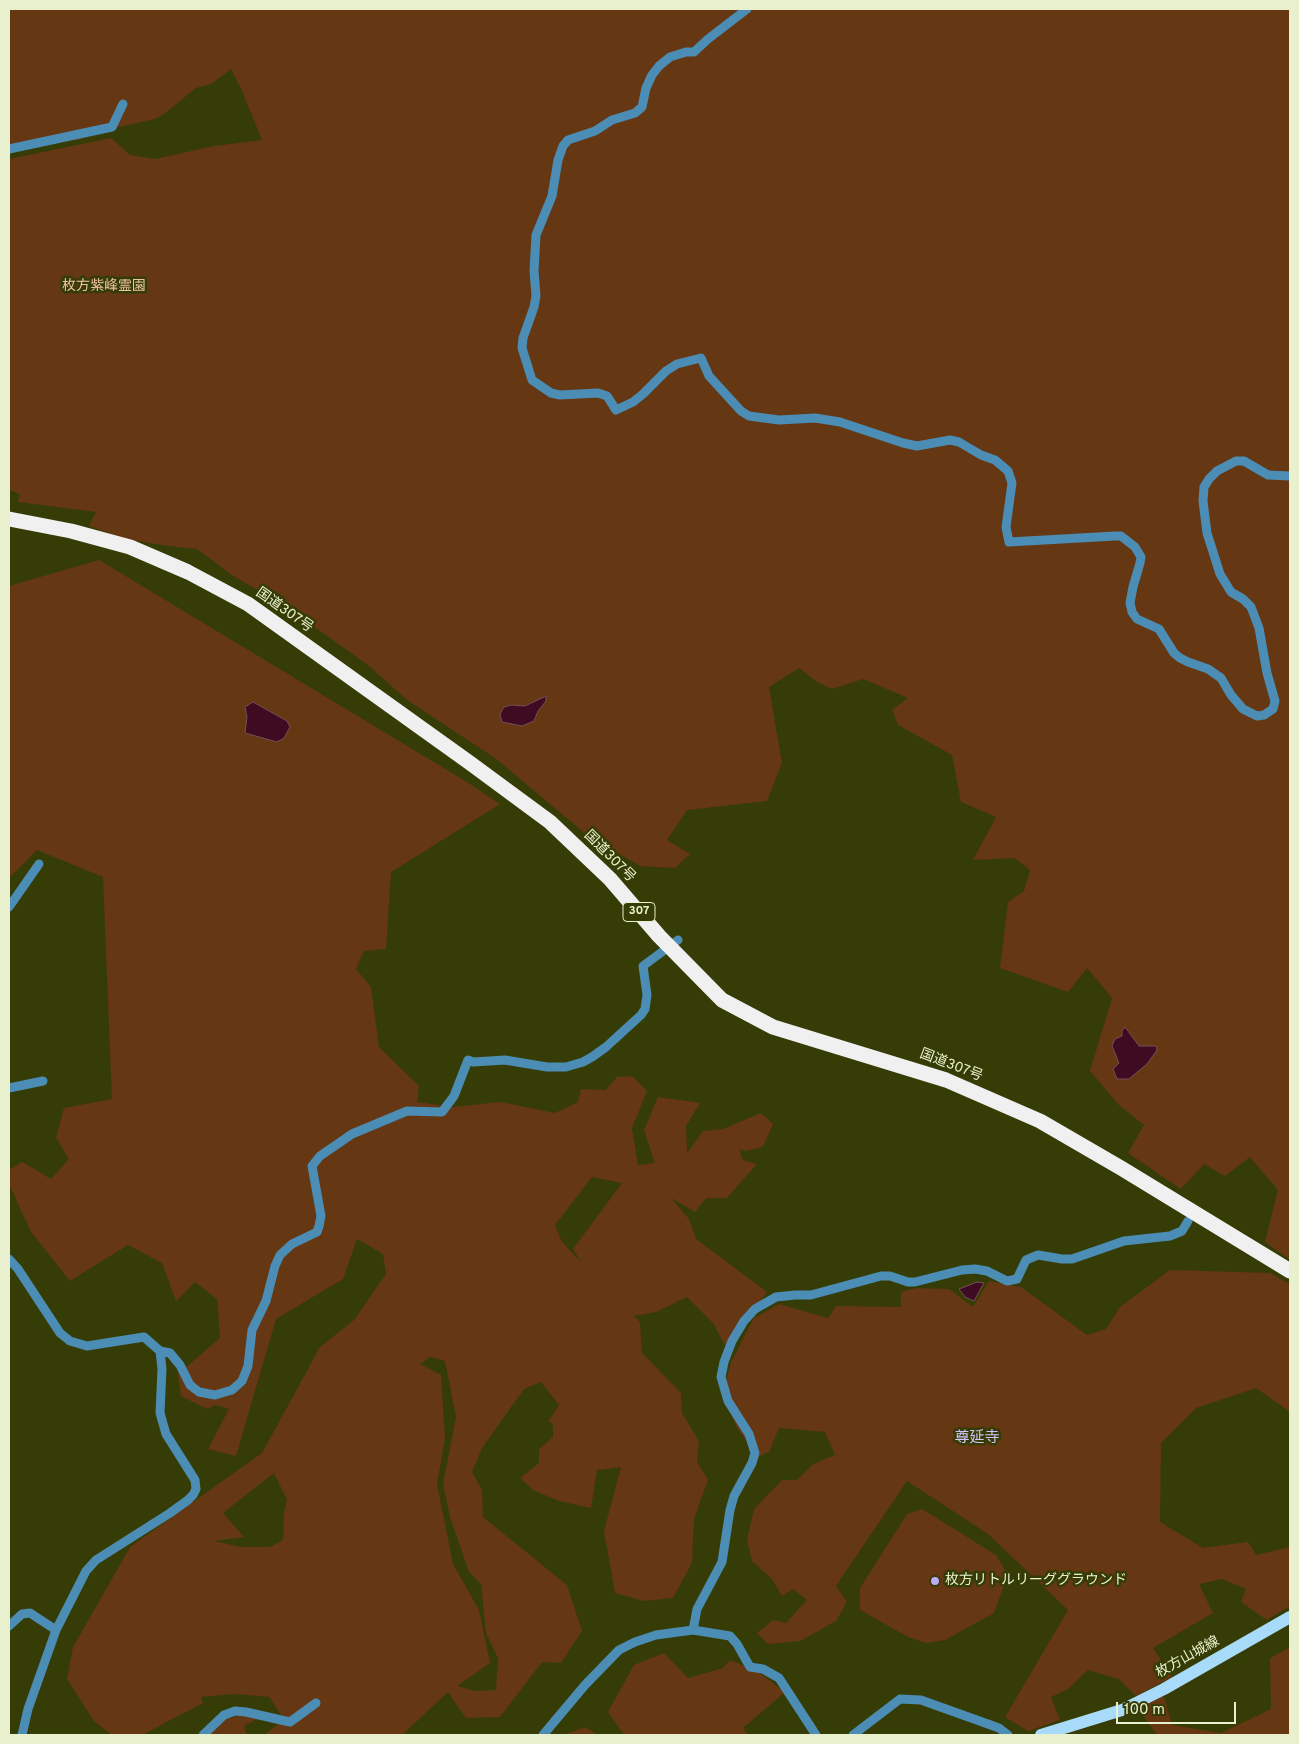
<!DOCTYPE html>
<html>
<head>
<meta charset="utf-8">
<style>
  body { margin:0 }
  #map { position:relative; width:1299px; height:1744px; overflow:hidden; background:#363c05; font-family:Overpass,sans-serif }
  canvas { display:block }
  .frame { position:absolute; inset:0; border:10px solid #e9f0cd; pointer-events:none }
  .scale { position:absolute; left:1116px; top:1702px; width:120px; height:22px; box-sizing:border-box; border:2px solid #e9f0cd; border-top:0; padding-left:6px; font-size:15px; line-height:18px; white-space:nowrap; color:#e9f0cd; -webkit-text-stroke:4px #363c05; paint-order:stroke }
</style>
</head>
<body>
<div id="map">
<canvas width="1299" height="1744"></canvas>
<div class="frame"></div>
<div class="scale">100 m</div>
</div>
<script>
const g = document.querySelector('canvas').getContext('2d');
g.lineJoin = 'round';
function paint(path, color) {
  g.fillStyle = color;
  g.fill(path, 'evenodd');
}
function poly(rows) {
  const path = new Path2D();
  for (const r of rows) {
    path.moveTo(r[0], r[1]);
    for (let i = 2; i < r.length; i += 2) path.lineTo(r[i], r[i + 1]);
  }
  return path;
}
function stroke(path, color, width, dash) {
  g.strokeStyle = color;
  g.lineWidth = width;
  g.lineCap = dash ? 'butt' : 'round';
  g.setLineDash(dash || []);
  g.stroke(path);
}
function write(font, color, halo, rows, align = 'center') {
  g.font = font + ' Overpass,"Noto Sans JP",sans-serif';
  g.lineWidth = 5;
  g.setLineDash([]);
  g.textBaseline = 'middle';
  g.strokeStyle = halo;
  g.fillStyle = color;
  for (const [text, x, y, turn = 0] of rows) {
    g.save();
    g.translate(x, y);
    g.rotate((+turn || 0) * Math.PI / 180);
    g.textAlign = isNaN(turn) ? turn : align;
    if (halo) g.strokeText(text, 0, 0);
    g.fillText(text, 0, 0);
    g.restore();
  }
}
const green = poly([
  [9,9,1290,9,1290,1260,1265,1242,1278,1190,1250,1157,1225,1176,1204,1164,1181,1189,1128,1153,1144,1125,1119,1105,1090,1071,1112,998,1087,968,1068,992,1000,968,1008,902,1024,891,1030,870,1015,858,973,860,996,817,961,802,952,755,898,725,892,710,908,698,863,679,832,689,817,682,799,668,769,687,782,763,767,801,687,810,667,840,690,854,675,868,640,866,587,835,495,758,407,700,368,665,289,609,232,575,197,549,168,546,126,539,89,526,96,512,18,502,20,494,9,490,9,159,111,138,130,155,155,159,214,146,262,140,242,91,231,69,211,84,196,88,164,114,155,119,119,127,78,140,35,140,9,146],
  [99,560,467,782,500,804,391,872,386,949,364,951,356,969,371,987,379,1047,419,1086,417,1102,453,1107,500,1102,555,1113,578,1102,581,1089,606,1090,617,1077,632,1076,647,1091,632,1128,638,1165,655,1163,644,1130,658,1097,700,1103,686,1126,687,1153,703,1131,723,1129,761,1113,773,1124,763,1147,746,1151,739,1149,743,1160,757,1164,727,1198,706,1198,695,1212,671,1198,689,1219,696,1239,767,1292,727,1349,713,1323,687,1297,656,1312,634,1316,640,1322,642,1353,681,1393,682,1413,699,1441,697,1462,708,1480,694,1519,692,1563,673,1598,644,1601,615,1593,604,1531,621,1467,597,1470,591,1508,559,1501,533,1490,520,1478,539,1463,539,1449,553,1437,553,1423,548,1422,559,1405,541,1382,524,1389,482,1448,472,1472,482,1490,483,1517,567,1585,582,1631,561,1663,542,1662,500,1717,466,1718,448,1692,402,1735,264,1735,284,1719,269,1697,235,1694,201,1697,203,1703,142,1735,112,1735,94,1721,67,1679,73,1647,130,1547,262,1453,320,1347,354,1320,386,1274,383,1254,357,1239,343,1279,276,1319,236,1456,208,1449,229,1409,215,1405,207,1409,181,1396,178,1374,220,1338,217,1299,195,1282,176,1301,162,1263,128,1245,70,1281,31,1232,9,1184,9,1170,22,1162,51,1179,69,1159,56,1138,64,1108,112,1099,103,877,37,850,9,878,9,586],
  [592,1177,622,1183,573,1249,582,1263,562,1242,555,1225],
  [430,1357,445,1361,456,1417,443,1484,450,1517,469,1572,481,1584,486,1633,498,1658,496,1690,474,1691,457,1686,490,1663,479,1610,453,1564,437,1484,445,1438,441,1375,420,1364],
  [274,1473,287,1500,284,1513,283,1540,270,1547,241,1547,214,1541,244,1537,223,1513],
  [1170,1270,1270,1273,1290,1284,1290,1412,1256,1388,1196,1408,1161,1443,1160,1522,1203,1548,1248,1542,1256,1555,1290,1547,1290,1606,1267,1620,1241,1602,1246,1589,1222,1579,1199,1584,1213,1613,1153,1648,1172,1677,1136,1696,1119,1679,1088,1670,1068,1689,1051,1697,1060,1720,1028,1731,1005,1717,1068,1610,988,1534,907,1481,836,1586,847,1602,836,1621,800,1641,768,1644,757,1633,773,1620,786,1623,807,1600,793,1589,782,1596,772,1579,752,1561,747,1540,754,1509,782,1480,797,1480,813,1464,835,1455,825,1432,779,1428,769,1452,758,1457,737,1428,722,1395,731,1362,754,1318,779,1304,828,1318,836,1306,901,1307,901,1292,916,1288,949,1289,973,1307,989,1281,1021,1287,1087,1335,1106,1329,1120,1307],
  [922,1509,996,1555,1008,1575,994,1613,945,1640,926,1643,908,1637,860,1610,860,1588,907,1514],
  [1290,1647,1290,1735,1157,1735,1137,1707,1163,1694,1172,1725,1221,1733,1271,1709,1270,1658],
  [664,1653,688,1678,723,1668,730,1660,757,1671,785,1692,743,1728,748,1735,624,1735,608,1712,634,1665],
  [245,1714,257,1719,244,1726,247,1735,204,1735,214,1722],
  [585,1727,598,1735,565,1735,569,1733]
]);
const water = poly([
  [546,696,546,701,538,711,534,721,522,726,502,722,500,714,504,707,511,705,525,706,546,696],
  [253,702,287,721,290,727,284,738,277,742,245,733,247,717,245,707,253,702],
  [1125,1027,1139,1046,1156,1046,1157,1050,1147,1064,1129,1079,1117,1079,1113,1069,1119,1063,1112,1046,1115,1039,1122,1036,1122,1031,1125,1027],
  [977,1282,984,1283,974,1301,965,1297,959,1289,977,1282]
]);
const street = poly([
  [747,9,708,39,694,52,686,52,670,57,659,66,652,75,646,88,642,107,635,113,612,120,595,131,568,140,563,146,558,160,552,196,536,235,534,271,536,296,534,307,523,338,522,348,532,380,551,393,560,395,598,393,607,396,616,410,633,402,643,394,666,371,677,364,701,358,709,376,741,411,749,416,779,420,815,418,840,422,903,443,917,446,950,440,959,442,981,455,995,460,1008,471,1012,483,1006,527,1009,542,1115,536,1121,536,1135,547,1141,557,1140,563,1133,587,1130,603,1132,612,1137,619,1159,629,1174,653,1180,658,1188,662,1208,669,1221,678,1231,695,1243,709,1257,716,1264,715,1273,709,1275,701,1267,673,1259,628,1251,607,1243,599,1231,592,1220,574,1207,533,1203,501,1204,487,1209,479,1217,471,1236,461,1244,461,1268,475,1290,476],
  [9,149,112,127,123,104],
  [9,907,39,864],
  [9,1088,43,1081],
  [9,1259,18,1269,60,1333,70,1341,87,1346,144,1337,160,1351,170,1353,180,1365,190,1385,199,1392,215,1395,232,1390,242,1381,248,1366,252,1330,266,1301,275,1266,280,1255,292,1244,317,1232,319,1226,321,1216,312,1166,320,1156,352,1134,407,1111,442,1112,454,1096,468,1060,473,1062,505,1060,547,1067,566,1067,583,1062,592,1057,606,1047,641,1015,645,1009,647,995,643,966,678,940],
  [9,1626,22,1614,30,1613,56,1630],
  [693,1630,697,1609,722,1562,730,1510,734,1496,752,1463,755,1453,749,1434,728,1401,721,1377,724,1362,732,1341,744,1321,755,1309,776,1297,795,1295,811,1295,881,1276,890,1276,908,1282,915,1282,962,1270,975,1269,987,1271,1007,1281,1017,1279,1026,1260,1038,1255,1062,1259,1072,1259,1124,1241,1170,1236,1182,1231,1188,1221],
  [22,1735,28,1709,56,1630,86,1571,96,1560,170,1513,188,1500,193,1495,196,1489,195,1480,166,1434,160,1413,162,1369,160,1351],
  [203,1735,224,1715,235,1711,246,1712,290,1722,316,1703],
  [543,1735,585,1685,619,1650,635,1642,656,1635,693,1630,730,1636,737,1644,750,1667,763,1669,779,1678,816,1735],
  [853,1735,900,1699,921,1700,999,1728,1008,1735]
]);
const primary = poly([
  [1041,1735,1122,1710,1164,1689,1290,1617]
]);
const highway = poly([
  [9,519,71,531,130,547,188,572,248,604,470,763,550,822,610,879,659,936,722,1000,773,1027,946,1080,1040,1121,1121,1168,1290,1271]
]);
const markers = [
  [935,1581,5,"#bea9f5"]
];
const shields = [
  [639,912,32]
];
const shieldNames = [
  ["307",639,912]
];
const parkNames = [
  ["枚方紫峰霊園",104,287]
];
const streetNames = [
  ["国道307号",284,611,35],
  ["国道307号",609,857,45],
  ["国道307号",951,1066,21],
  ["枚方山城線",1188,1658,-29]
];
const poiNames = [
  ["枚方リトルリーググラウンド",945,1581]
];
const neighbourhoodNames = [
  ["尊延寺",977,1439]
];
paint(green, '#653712');
paint(water, '#3f0b23');
stroke(water, '#725056', 1);
stroke(street, '#4b8db4', 9);
stroke(primary, '#a8daf9', 12);
stroke(highway, '#f0f0f0', 15);
for (const [x, y, r, color] of markers) {
  const dot = new Path2D();
  dot.arc(x, y, r, 0, 2 * Math.PI);
  g.fillStyle = color;
  g.fill(dot);
  stroke(dot, '#363c05', 2);
}
for (const [x, y, w] of shields) {
  const box = new Path2D();
  box.roundRect(x - w / 2, y - 9.5, w, 19, 4);
  g.fillStyle = '#363c05';
  g.fill(box);
  stroke(box, '#e9f0cd', 1);
}
write('bold 12px', '#e9f0cd', null, shieldNames);
write('14px', '#f1c3a4', '#363c05', parkNames);
write('14px', '#e9f0cd', '#363c05', streetNames);
write('14px', '#e9f0cd', '#363c05', poiNames, 'left');
write('15px', '#cfc1fa', '#363c05', neighbourhoodNames);
</script>
</body>
</html>
